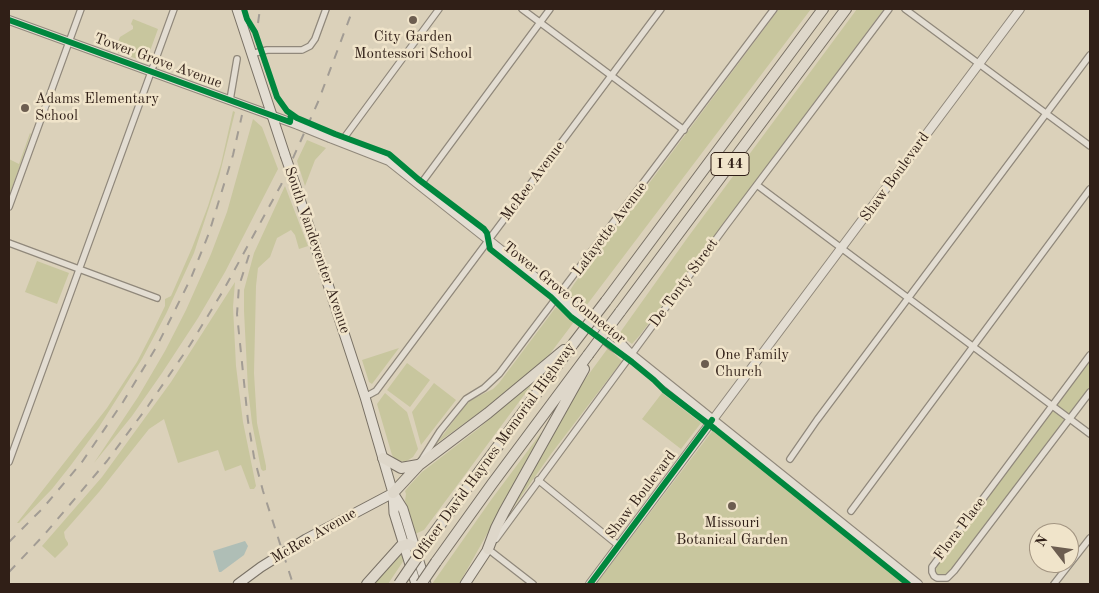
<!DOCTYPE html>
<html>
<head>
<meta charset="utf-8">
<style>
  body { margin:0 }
  #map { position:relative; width:1099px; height:593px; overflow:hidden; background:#dbd1ba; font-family:"Old Standard TT",serif }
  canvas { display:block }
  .frame { position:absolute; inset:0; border:10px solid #301f17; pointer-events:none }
  .north { position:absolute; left:1029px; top:523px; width:50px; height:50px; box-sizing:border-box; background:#f0e4ca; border:1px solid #a39582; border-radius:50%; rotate:300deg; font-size:14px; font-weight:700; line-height:20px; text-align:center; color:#301f17 }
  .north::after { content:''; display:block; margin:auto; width:18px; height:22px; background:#6c5d50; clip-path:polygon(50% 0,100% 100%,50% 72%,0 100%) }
</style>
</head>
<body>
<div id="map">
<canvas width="1099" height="593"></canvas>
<div class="frame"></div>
<div class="north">N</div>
</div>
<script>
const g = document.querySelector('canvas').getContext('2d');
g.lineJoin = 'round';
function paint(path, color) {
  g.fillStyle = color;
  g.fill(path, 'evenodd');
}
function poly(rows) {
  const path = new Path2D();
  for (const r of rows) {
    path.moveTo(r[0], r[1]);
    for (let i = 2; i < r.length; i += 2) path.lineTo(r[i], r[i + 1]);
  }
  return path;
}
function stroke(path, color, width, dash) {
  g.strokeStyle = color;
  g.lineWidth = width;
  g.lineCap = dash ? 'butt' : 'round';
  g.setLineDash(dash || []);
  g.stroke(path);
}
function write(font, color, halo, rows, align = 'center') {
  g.font = font + ' "Old Standard TT",serif';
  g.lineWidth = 5;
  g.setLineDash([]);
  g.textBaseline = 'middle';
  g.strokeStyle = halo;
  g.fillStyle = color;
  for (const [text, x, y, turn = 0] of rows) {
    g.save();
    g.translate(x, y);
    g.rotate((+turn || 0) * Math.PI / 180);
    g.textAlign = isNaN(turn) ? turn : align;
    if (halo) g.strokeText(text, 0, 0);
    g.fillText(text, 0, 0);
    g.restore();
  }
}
const green = poly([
  [779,9,811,9,586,306,572,297,569,292,574,284],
  [857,9,884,9,640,335,632,344,619,334,688,237],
  [133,19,158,29,146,62,114,51,120,37,133,29,133,26,131,24],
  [233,111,235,112,219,177,194,253,166,314,142,359,99,427,71,465,52,489,19,523,17,523,107,408,137,362,153,331,165,306,165,299,171,296,192,248,208,206,221,164],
  [253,119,262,127,278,169,225,272,198,318,162,373,132,416,94,463,138,397,165,351,186,310,211,254,227,212],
  [30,133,31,134,9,196,9,159,19,164],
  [307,140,326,148,315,160,305,186,297,161],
  [285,186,308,246,299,249,295,235,291,230,277,238,270,257,258,268,256,286,254,373,257,423,266,466,266,470,263,471,261,469,252,423,248,389,244,311,244,290,254,253],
  [37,261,69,273,57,304,25,292],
  [235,282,233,307,236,366,243,422,256,486,254,489,250,489,241,465,225,471,218,450,178,463,164,419,149,429,99,492,64,532,65,538,68,543,68,545,55,558,42,546,102,477,147,415,171,382],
  [556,307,574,322,543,363,494,402,437,443,467,403,473,399,493,389,499,383],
  [399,348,372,384,369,382,362,360],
  [608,348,622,361,551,454,503,522,572,397],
  [1090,355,1090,392,947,578,937,578,932,567],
  [407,363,430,380,410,407,387,390],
  [531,382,533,383,424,530,415,534,405,501,406,494,405,491,409,486,422,472,478,429],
  [434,383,456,400,421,445,412,412],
  [385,393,407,412,418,449,413,457,405,462,396,460,392,455,377,404],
  [662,393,701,423,681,449,642,419],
  [713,430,716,431,907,584,596,584],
  [541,433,543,434,459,584,432,584,491,500],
  [401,554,404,560,388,584,372,584]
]);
const water = poly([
  [245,541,248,546,244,555,221,572,219,572,213,551]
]);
const minor = poly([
  [522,9,684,130],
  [905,9,1090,146],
  [251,54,267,50,302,50,310,46,315,39,326,9],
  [230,100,237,59],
  [341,142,439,9],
  [420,185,550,9],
  [757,185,1090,434],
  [9,207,81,9],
  [9,243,157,298],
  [1090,355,932,567,932,572,934,576,937,578,947,578,954,571,1090,392],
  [365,397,376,391,661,9],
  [790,459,817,420,1090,55],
  [421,461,440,431,466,399,484,388,499,374,774,9],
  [9,462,174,9],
  [538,480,619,546],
  [851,511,1090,189],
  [496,539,725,227,889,9],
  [490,546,488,549,533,584],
  [1054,584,1090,538]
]);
const tertiary = poly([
  [9,20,298,125],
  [330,138,389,161,559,296,572,303,617,339,631,354,918,584],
  [559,297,566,308,612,346,622,352,631,354],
  [590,584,1020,9]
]);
const secondary = poly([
  [237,9,285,155],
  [295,184,365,397,393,493,394,513,416,584],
  [393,493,403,509,426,584],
  [238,584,261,567,306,539,393,493],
  [465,584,488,549]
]);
const motorway = poly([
  [606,301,823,9],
  [620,312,846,9],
  [383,458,401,468,418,465],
  [393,493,419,465,488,413,564,350],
  [429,540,573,344],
  [488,549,496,528,504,512,584,369],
  [436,562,492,484,588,355],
  [367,584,401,546,408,544,415,547]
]);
const rail = poly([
  [258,23,260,9],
  [249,255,239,286,237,314,248,421,254,457,263,491,293,584],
  [9,542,43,508,82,462,123,402,157,346,191,278,209,233,233,155,242,115],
  [9,572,44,535,107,461,148,406,190,345,223,291,281,185,318,102,353,9]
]);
const tertiaryBridge = poly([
  [298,125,330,138]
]);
const secondaryBridge = poly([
  [285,155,295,184]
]);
const motorwayBridge = poly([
  [573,344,606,301],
  [588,355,620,312],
  [399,584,429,540],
  [421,584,436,562]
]);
const cycleway = poly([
  [244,9,247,19,255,32,277,97,287,111,297,118,335,134,389,154,418,179,484,229,487,233,490,249,551,297,571,317,632,362,654,380,664,390,715,429,908,584],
  [9,20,290,122,291,114],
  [590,584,712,420]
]);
const markers = [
  [413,20,5,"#6c5d50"],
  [25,108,5,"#6c5d50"],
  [705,364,5,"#6c5d50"],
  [732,506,5,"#6c5d50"]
];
const shields = [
  [730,164,38]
];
const shieldNames = [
  ["I 44",730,164]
];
const poiNames = [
  ["City Garden",413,37],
  ["Montessori School",413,54],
  ["Adams Elementary",35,99,"left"],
  ["School",35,116,"left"],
  ["One Family",715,355,"left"],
  ["Church",715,372,"left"],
  ["Missouri",732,523],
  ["Botanical Garden",732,540]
];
const streetNames = [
  ["Tower Grove Avenue",158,61,20],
  ["Shaw Boulevard",895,177,-54],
  ["McRee Avenue",533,181,-53],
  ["Lafayette Avenue",610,229,-53],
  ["South Vandeventer Avenue",317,250,71],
  ["De Tonty Street",684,283,-54],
  ["Tower Grove Connector",564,293,39],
  ["Officer David Haynes Memorial Highway",494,452,-54],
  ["Shaw Boulevard",641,495,-53],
  ["Flora Place",960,529,-53],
  ["McRee Avenue",314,536,-30]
];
paint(green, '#c8c69e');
paint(water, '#afbeb6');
stroke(minor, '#90887b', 8);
stroke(tertiary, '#90887b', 10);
stroke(secondary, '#797165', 11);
stroke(motorway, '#797165', 12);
stroke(minor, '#e3ddd2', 5.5);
stroke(tertiary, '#e3ddd2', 8);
stroke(secondary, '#e3ddd2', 9);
stroke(motorway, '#ded7ca', 10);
stroke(rail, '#a29c94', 2, [9, 9]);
stroke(tertiaryBridge, '#90887b', 10, []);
stroke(secondaryBridge, '#797165', 11, []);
stroke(motorwayBridge, '#797165', 12, []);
stroke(tertiaryBridge, '#e3ddd2', 8);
stroke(secondaryBridge, '#e3ddd2', 9);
stroke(motorwayBridge, '#ded7ca', 10);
stroke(cycleway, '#00873e', 6);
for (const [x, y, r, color] of markers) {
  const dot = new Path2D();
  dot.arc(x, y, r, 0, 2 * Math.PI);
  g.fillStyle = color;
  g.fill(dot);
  stroke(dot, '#f0e4ca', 2);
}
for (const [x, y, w] of shields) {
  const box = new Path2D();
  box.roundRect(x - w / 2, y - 11.5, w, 23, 4);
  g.fillStyle = '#f0e4ca';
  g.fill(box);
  stroke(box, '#301f17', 1);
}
write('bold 14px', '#301f17', null, shieldNames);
write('15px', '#301f17', '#f0e4ca', poiNames);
write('15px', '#301f17', '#f0e4ca', streetNames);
</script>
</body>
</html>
